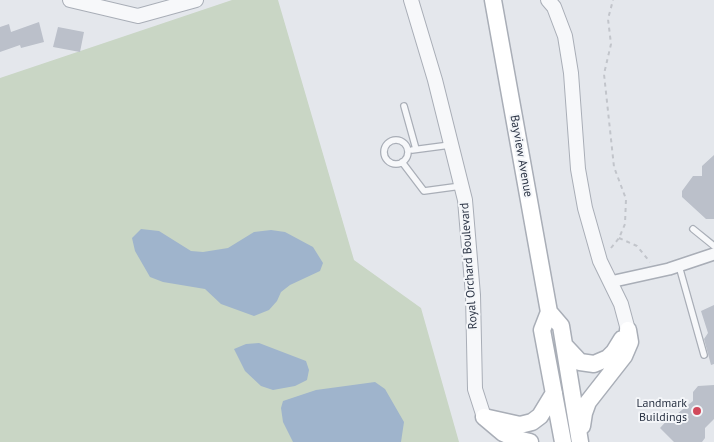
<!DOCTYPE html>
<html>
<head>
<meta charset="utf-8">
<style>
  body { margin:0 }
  canvas { display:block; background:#e4e7ec }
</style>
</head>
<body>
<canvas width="714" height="442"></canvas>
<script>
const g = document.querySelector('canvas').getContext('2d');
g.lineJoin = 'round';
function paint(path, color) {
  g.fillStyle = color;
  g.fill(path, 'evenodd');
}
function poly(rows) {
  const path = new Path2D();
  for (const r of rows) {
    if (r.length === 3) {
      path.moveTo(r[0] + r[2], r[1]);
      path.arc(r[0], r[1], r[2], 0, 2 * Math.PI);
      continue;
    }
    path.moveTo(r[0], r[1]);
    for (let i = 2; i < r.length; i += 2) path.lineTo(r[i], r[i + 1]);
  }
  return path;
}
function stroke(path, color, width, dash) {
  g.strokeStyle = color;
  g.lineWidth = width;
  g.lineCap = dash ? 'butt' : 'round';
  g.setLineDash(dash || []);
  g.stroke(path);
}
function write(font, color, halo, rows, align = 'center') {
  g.font = font + ' "PT Sans",sans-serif';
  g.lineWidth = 4;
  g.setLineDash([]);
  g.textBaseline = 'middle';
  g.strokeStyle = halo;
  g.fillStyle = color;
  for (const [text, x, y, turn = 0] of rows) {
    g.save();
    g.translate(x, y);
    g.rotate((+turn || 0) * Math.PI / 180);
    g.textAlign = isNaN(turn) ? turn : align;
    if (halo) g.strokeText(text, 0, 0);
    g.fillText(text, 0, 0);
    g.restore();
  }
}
const green = poly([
  [232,0,278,0,354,260,421,308,459,442,0,442,0,78]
]);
const water = poly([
  [141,229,159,231,191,251,203,252,228,248,254,232,271,230,285,232,313,247,323,263,320,271,290,285,281,292,277,301,269,310,254,316,221,304,205,289,163,282,150,277,135,251,132,238],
  [259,343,306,361,309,370,307,380,295,386,273,390,261,386,245,371,234,349,246,344],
  [375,382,385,389,404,422,401,442,293,442,283,422,281,408,283,401,316,390]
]);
const building = poly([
  [39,22,44,42,21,48,20,45,0,52,0,27,9,24,11,32],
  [58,27,84,32,80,52,53,47],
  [714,155,714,219,706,219,682,197,682,191,693,176,702,176,702,166],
  [714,305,714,364,711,365,704,339,708,333,701,311],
  [714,385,714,419,705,428,705,438,702,442,674,442,660,428,672,415,677,414,693,401,693,392,698,386]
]);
const path = poly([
  [619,238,637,246,650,262],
  [611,248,619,238,625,224,626,199,614,167,604,74,611,44,608,19,613,0]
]);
const service = poly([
  [404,106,416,149],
  [396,152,12],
  [412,150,450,145],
  [402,162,424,191,461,186],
  [693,229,714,246],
  [679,266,704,355]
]);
const minor = poly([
  [610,282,669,269,714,254]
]);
const tertiary = poly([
  [70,0,138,16,196,0],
  [411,0,435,80,465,200,473,295,475,389,484,417],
  [548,0,554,7,565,36,571,73,578,169,585,208,600,261,621,304,628,330]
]);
const secondary = poly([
  [493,0,549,312,561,326,580,442],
  [549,312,542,330,563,442],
  [565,346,580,362,594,364,608,358,614,352,622,339],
  [484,417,520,425,532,422,540,416,554,393],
  [484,417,503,433,517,439,530,442],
  [582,426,584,413,588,402,624,356,630,342,628,330]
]);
const markers = [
  [697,411,5,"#d1495b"]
];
const streetNames = [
  ["Bayview Avenue",521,156,80],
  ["Royal Orchard Boulevard",469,266,-94]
];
const poiNames = [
  ["Landmark",687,404],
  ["Buildings",687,418]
];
paint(green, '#c9d6c5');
paint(water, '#9fb4cc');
paint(building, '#bbc0ca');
stroke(service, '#a9aeb7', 8);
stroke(minor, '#a9aeb7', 14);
stroke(tertiary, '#a9aeb7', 16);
stroke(secondary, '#a9aeb7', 19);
stroke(path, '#c2c5cb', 2, [4, 4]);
stroke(service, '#f7f8fa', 5.5);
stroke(minor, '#f7f8fa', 11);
stroke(tertiary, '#f7f8fa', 14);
stroke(secondary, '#fff', 16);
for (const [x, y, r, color] of markers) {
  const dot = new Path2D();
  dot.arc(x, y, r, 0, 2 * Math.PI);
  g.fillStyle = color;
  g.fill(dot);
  stroke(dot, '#f4f6f9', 2);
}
write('12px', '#2b3445', '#f4f6f9', streetNames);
write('12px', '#2b3445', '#f4f6f9', poiNames, 'right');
</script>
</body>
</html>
